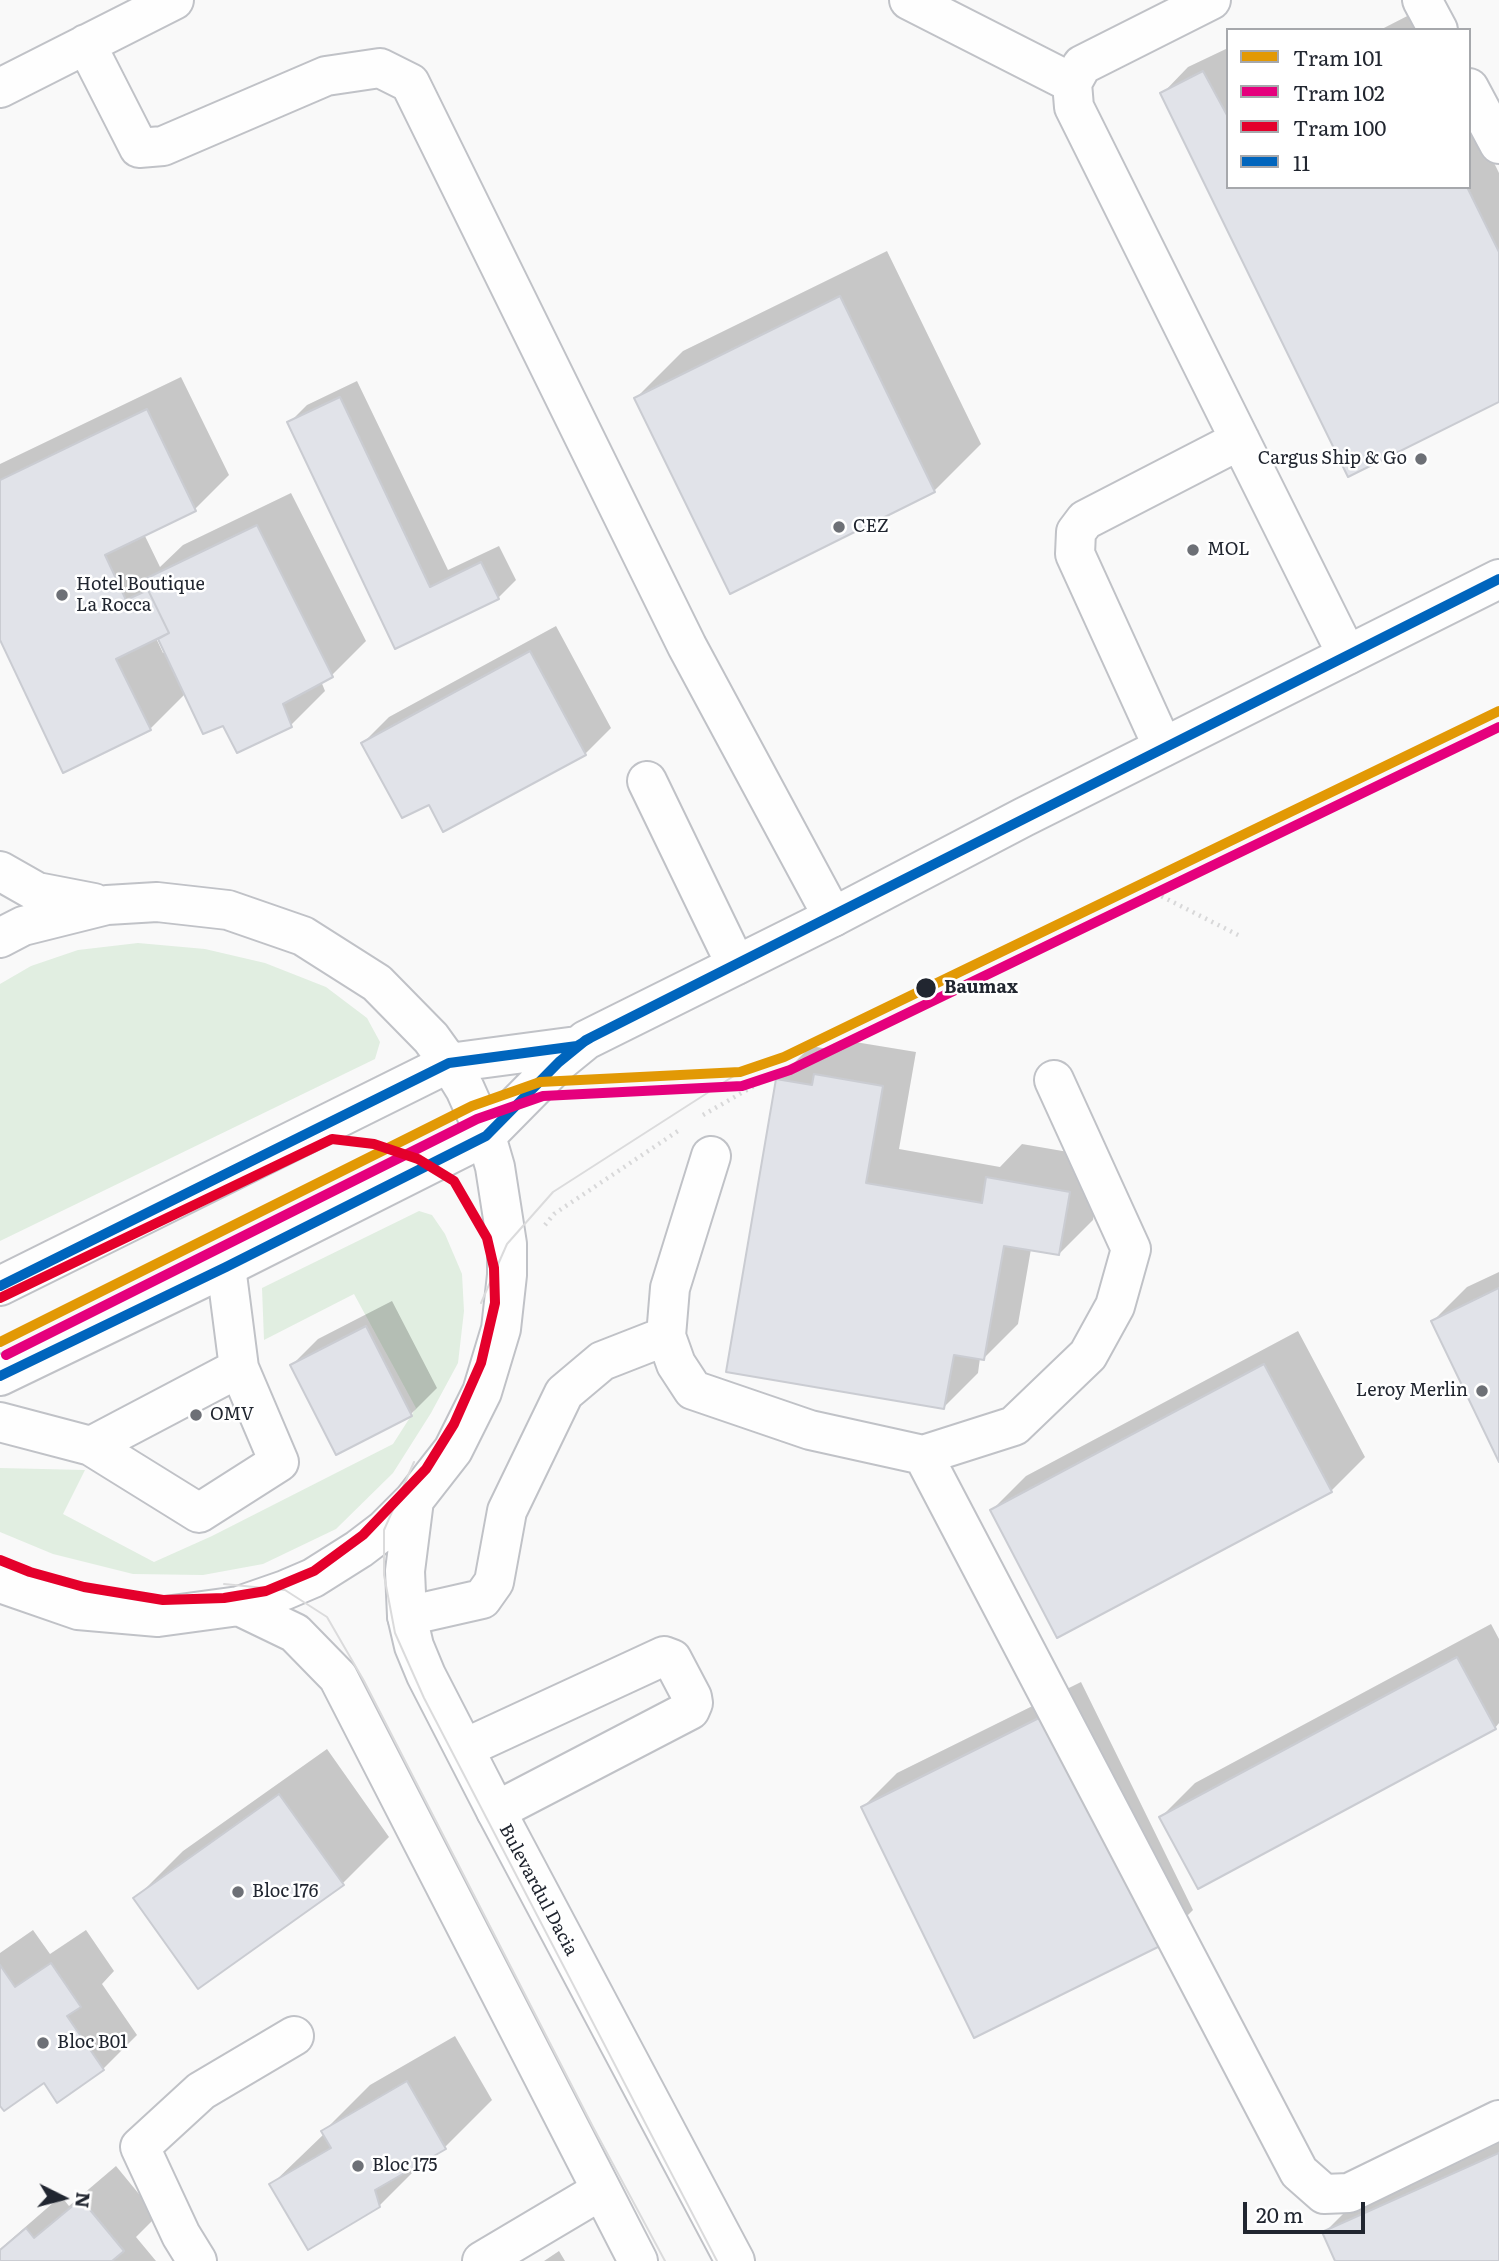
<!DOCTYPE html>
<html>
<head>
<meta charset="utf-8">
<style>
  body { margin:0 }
  #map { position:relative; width:1499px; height:2261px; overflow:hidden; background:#f9f9f9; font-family:Literata,serif }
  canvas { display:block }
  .legend { position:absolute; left:1226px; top:28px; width:245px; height:161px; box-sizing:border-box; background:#fff; border:2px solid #a6a8ac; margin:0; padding:9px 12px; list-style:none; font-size:21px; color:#212630 }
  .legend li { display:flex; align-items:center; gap:14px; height:35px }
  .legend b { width:35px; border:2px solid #a6a8ac }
  .north { position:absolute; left:28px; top:2163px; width:70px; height:70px; -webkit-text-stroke:5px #fff; paint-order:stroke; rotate:96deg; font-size:19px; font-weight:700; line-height:28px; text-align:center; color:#212630 }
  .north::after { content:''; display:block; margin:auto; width:24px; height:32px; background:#212630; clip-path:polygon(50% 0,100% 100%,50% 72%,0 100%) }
  .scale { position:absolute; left:1243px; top:2202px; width:122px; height:32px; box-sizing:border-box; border:4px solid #212630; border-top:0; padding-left:9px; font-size:21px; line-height:24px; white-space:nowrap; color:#212630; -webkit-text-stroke:5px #fff; paint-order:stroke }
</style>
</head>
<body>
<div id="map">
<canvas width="1499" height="2261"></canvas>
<ul class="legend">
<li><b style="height:9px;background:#e29905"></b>Tram 101</li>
<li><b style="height:9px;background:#e5007d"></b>Tram 102</li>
<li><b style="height:9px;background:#e4002b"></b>Tram 100</li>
<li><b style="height:9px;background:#0065bd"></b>11</li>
</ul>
<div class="north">N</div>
<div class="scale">20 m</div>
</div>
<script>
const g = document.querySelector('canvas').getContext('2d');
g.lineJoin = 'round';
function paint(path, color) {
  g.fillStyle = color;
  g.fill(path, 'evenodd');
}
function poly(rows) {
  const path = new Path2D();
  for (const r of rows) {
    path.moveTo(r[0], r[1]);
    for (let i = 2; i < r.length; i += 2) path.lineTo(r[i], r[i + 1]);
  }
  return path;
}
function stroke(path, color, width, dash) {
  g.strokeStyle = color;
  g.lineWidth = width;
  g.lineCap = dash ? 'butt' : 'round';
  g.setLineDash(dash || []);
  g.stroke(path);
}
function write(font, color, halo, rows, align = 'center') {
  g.font = font + ' Literata,serif';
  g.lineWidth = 5;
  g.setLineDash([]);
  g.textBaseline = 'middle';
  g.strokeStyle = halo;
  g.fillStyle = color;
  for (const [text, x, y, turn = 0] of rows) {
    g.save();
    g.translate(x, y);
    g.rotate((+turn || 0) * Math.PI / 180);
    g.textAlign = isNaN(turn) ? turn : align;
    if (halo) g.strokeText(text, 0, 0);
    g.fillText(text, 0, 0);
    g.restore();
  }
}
const green = poly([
  [138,943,205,949,265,963,326,987,367,1018,380,1042,375,1059,0,1241,0,984,31,966,78,950],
  [419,1211,432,1215,445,1234,462,1274,464,1311,458,1363,431,1413,393,1473,336,1529,263,1564,203,1575,133,1574,53,1554,0,1532,0,1468,85,1470,63,1514,154,1562,212,1536,393,1444,416,1408,354,1294,264,1340,262,1288]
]);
const shadow = poly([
  [1419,10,1429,30,1380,30],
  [1228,48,1228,187,1469,187,1469,112,1499,173,1499,400,1349,475,1162,94,1188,67],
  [887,251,981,444,934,491,636,398,683,351],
  [181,377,229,475,195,509,144,534,160,567,183,545,291,493,366,641,332,675,321,681,325,691,291,725,223,724,186,693,150,729,0,636,0,464],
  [159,636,166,652,163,653,156,638],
  [357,381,448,570,499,546,516,580,498,598,396,647,289,423,307,405],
  [556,626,611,728,585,754,429,802,363,743,389,717],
  [849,1041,916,1052,899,1149,1000,1167,1022,1144,1103,1158,1093,1220,1059,1254,1031,1249,1018,1324,984,1358,980,1358,978,1373,944,1407,777,1080,811,1046,839,1051],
  [1499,1272,1499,1458,1433,1321,1467,1287],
  [392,1301,437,1388,411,1414,292,1365,318,1339],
  [1298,1331,1365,1457,1331,1491,992,1510,1026,1476],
  [1491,1624,1499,1639,1499,1723,1495,1728,1161,1817,1195,1783],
  [1081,1682,1193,1910,1159,1944,863,1807,897,1773],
  [327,1749,389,1837,342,1884,136,1898,183,1851],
  [33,1930,50,1954,86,1930,114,1971,102,1984,137,2035,103,2069,58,2101,44,2081,0,2103,0,1953],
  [455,2036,492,2100,445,2147,426,2159,379,2206,272,2184,324,2134,323,2132,370,2085],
  [1499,2136,1499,2261,1337,2261,1325,2232,1359,2198],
  [116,2166,157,2216,136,2237,156,2261,0,2261,0,2249,61,2196,69,2206],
  [559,2251,565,2261,544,2261]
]);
const building = poly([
  [1203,71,1228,117,1228,187,1467,187,1499,252,1499,402,1348,477,1160,93,1203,71],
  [840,296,935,492,730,594,634,398,840,296],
  [340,397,430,587,481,562,499,599,395,649,287,422,340,397],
  [147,409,196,511,105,555,126,600,148,590,169,633,116,659,151,730,63,773,0,640,0,480,147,409],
  [257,525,333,677,283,704,292,727,237,753,223,726,203,734,158,639,169,633,148,590,147,578,257,525],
  [530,651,586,755,443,832,429,805,402,818,361,743,530,651],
  [814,1074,883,1086,866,1183,982,1203,986,1177,1070,1192,1059,1255,1004,1246,984,1360,954,1355,944,1409,726,1372,776,1079,812,1085,814,1074],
  [1499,1288,1499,1462,1431,1321,1499,1288],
  [366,1326,412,1416,336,1455,290,1365,366,1326],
  [1264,1364,1332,1492,1057,1638,990,1510,1264,1364],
  [1457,1657,1496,1729,1198,1889,1159,1817,1457,1657],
  [1047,1714,1160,1946,974,2038,861,1807,1047,1714],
  [279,1794,344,1885,198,1989,133,1898,279,1794],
  [51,1963,81,2007,67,2016,104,2070,57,2103,44,2083,4,2111,0,2106,0,1965,15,1987,51,1963],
  [407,2081,446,2149,375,2190,380,2207,308,2250,269,2184,331,2148,321,2131,407,2081],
  [1499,2153,1499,2261,1335,2261,1322,2232,1499,2153],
  [81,2199,124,2251,112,2261,0,2261,0,2250,26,2228,34,2238,81,2199]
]);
const path = poly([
  [703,1115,773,1075,1155,893,1242,937],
  [545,1225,554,1214,678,1131]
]);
const minor = poly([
  [909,0,1072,83],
  [1211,0,1082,65,1072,83,1074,107,1347,655],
  [1422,0,1438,30],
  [86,44,139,148,163,146,326,76,380,68,410,83,687,646,833,917],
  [0,88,174,0],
  [1469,88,1499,144],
  [1163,747,1075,554,1076,532,1085,520,1240,440],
  [647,781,736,965],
  [711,1156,670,1288,666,1336,676,1364,693,1390,810,1430,923,1455,1014,1426,1088,1355,1115,1306,1131,1249,1054,1080],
  [0,1422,91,1446,239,1368,226,1267],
  [91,1446,199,1513,279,1462,239,1368],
  [923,1455,1299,2172,1324,2194,1349,2193,1499,2120],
  [407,1616,482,1599,494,1582,507,1511,564,1393,602,1361,666,1336],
  [465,1748,664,1656,672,1659,692,1697,693,1703,690,1710,496,1811],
  [197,2261,181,2235,140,2147,201,2091,294,2036],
  [482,2261,600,2191]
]);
const major = poly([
  [0,871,37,892,94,903],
  [0,938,23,926,107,905,157,902,228,910,303,936,377,983,431,1038,449,1063,465,1089,486,1136,495,1167,507,1244,507,1275,501,1329,482,1392,453,1450,414,1500,384,1530,359,1549,313,1578,285,1590,239,1606,158,1617,78,1610,0,1583],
  [0,1286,449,1063,577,1046],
  [0,1376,226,1267,486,1136,559,1062,586,1040,833,917,1024,817,1499,579],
  [414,1500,405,1571,407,1616,414,1646,426,1675,496,1811,735,2261],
  [239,1606,295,1633,338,1677,638,2261]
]);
const tram = poly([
  [481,1303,507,1244,553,1192,740,1072],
  [414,1462,384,1530,384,1575,395,1633,424,1698,717,2261],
  [224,1584,285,1590,327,1617,364,1681,593,2127,665,2261]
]);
const bus1 = poly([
  [0,1286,449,1063,577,1046,592,1037],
  [0,1376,226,1267,486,1136,559,1062,586,1040,1499,579]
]);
const tram1 = poly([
  [0,1342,472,1106,540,1082,740,1072,784,1057,1499,711]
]);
const tram2 = poly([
  [6,1355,477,1119,543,1096,742,1086,790,1070,1499,727]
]);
const tram3 = poly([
  [0,1298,332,1139,374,1144,418,1159,454,1181,487,1238,494,1268,495,1303,481,1363,454,1424,426,1469,363,1535,314,1571,266,1591,224,1598,163,1600,84,1587,30,1572,0,1560]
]);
const markers = [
  [1421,459,7,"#6d7076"],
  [839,527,7,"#6d7076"],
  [1193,550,7,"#6d7076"],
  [62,595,7,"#6d7076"],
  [926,988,11,"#212630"],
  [1482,1391,7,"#6d7076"],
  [196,1415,7,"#6d7076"],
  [238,1892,7,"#6d7076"],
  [43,2043,7,"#6d7076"],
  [358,2166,7,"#6d7076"]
];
const poiNames = [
  ["Cargus Ship & Go",1407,459,"right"],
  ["CEZ",853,527],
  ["MOL",1207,550],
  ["Hotel Boutique",76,585],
  ["La Rocca",76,606],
  ["Leroy Merlin",1468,1391,"right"],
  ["OMV",210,1415],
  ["Bloc 176",252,1892],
  ["Bloc B01",57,2043],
  ["Bloc 175",372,2166]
];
const stopNames = [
  ["Baumax",944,988]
];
const streetNames = [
  ["Bulevardul Dacia",538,1890,62]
];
paint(green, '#e1eee1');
paint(shadow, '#0003');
paint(building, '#e1e3e9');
stroke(building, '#caccd2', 2);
stroke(minor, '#c0c2c7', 42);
stroke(major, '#c0c2c7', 42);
stroke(path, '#d8d8d9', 4.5, [2, 5]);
stroke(minor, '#fefefe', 38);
stroke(major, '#fefefe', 38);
stroke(tram, '#dbdbdc', 2);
stroke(bus1, '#0065bd', 10);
stroke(tram1, '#e29905', 10);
stroke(tram2, '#e5007d', 10);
stroke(tram3, '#e4002b', 10);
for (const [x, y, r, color] of markers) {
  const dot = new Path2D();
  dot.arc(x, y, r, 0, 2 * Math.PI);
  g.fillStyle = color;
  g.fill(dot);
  stroke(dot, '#fff', 2.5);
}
write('18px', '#212630', '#fff', poiNames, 'left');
write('bold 18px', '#212630', '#fff', stopNames, 'left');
write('18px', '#212630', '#fff', streetNames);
</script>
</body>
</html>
